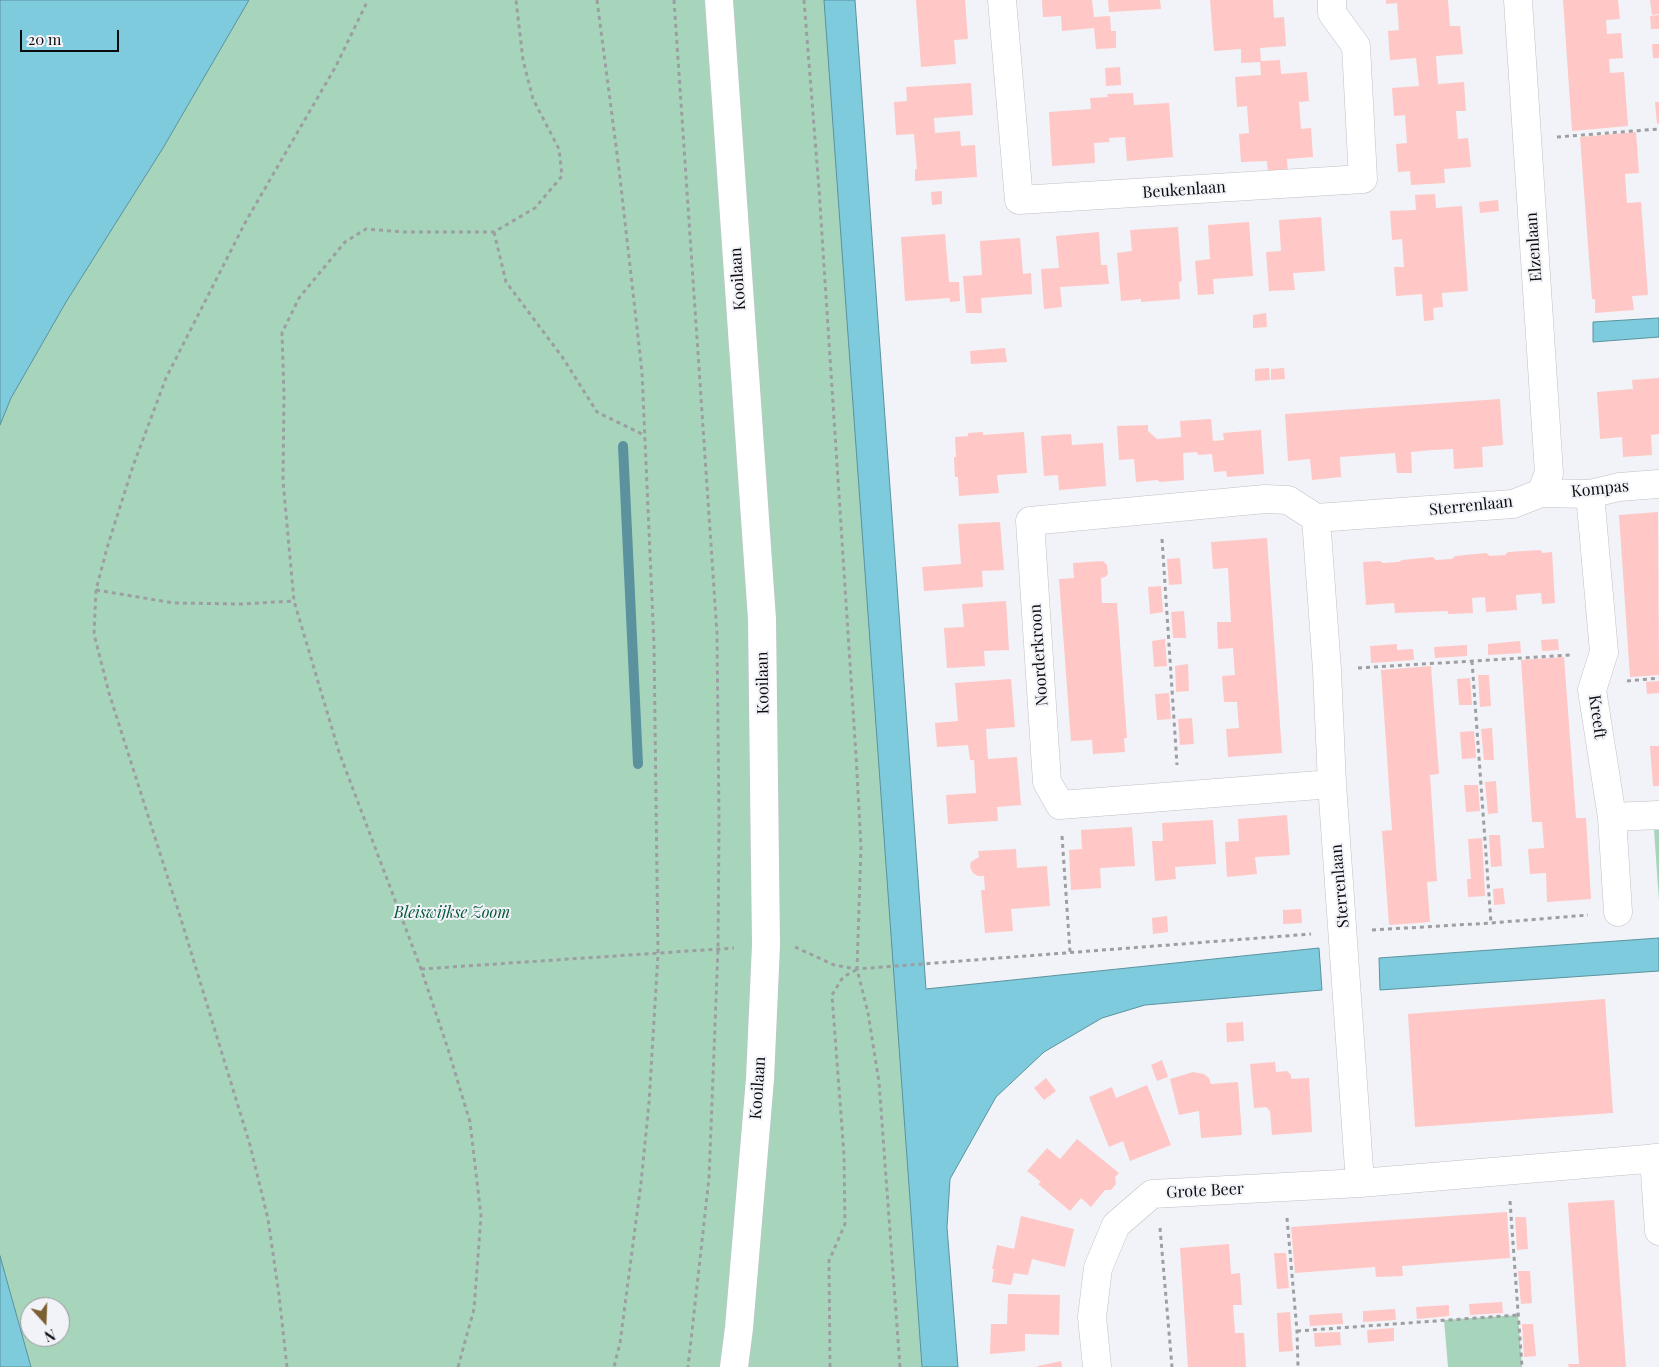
<!DOCTYPE html>
<html>
<head>
<meta charset="utf-8">
<style>
  body { margin:0 }
  #map { position:relative; width:1659px; height:1367px; overflow:hidden; background:#f1f3f8; font-family:"Playfair Display",serif }
  canvas { display:block }
  .north { position:absolute; left:20px; top:1297px; width:50px; height:50px; box-sizing:border-box; background:#f1f3f8; border:1px solid #95979a; border-radius:50%; rotate:160deg; font-size:14px; font-weight:700; line-height:20px; text-align:center; color:#0c0c0e }
  .north::after { content:''; display:block; margin:auto; width:18px; height:22px; background:#7b5f32; clip-path:polygon(50% 0,100% 100%,50% 72%,0 100%) }
  .scale { position:absolute; left:20px; top:30px; width:99px; height:22px; box-sizing:border-box; border:2px solid #0c0c0e; border-top:0; padding-left:6px; font-size:15px; line-height:18px; white-space:nowrap; color:#0c0c0e; -webkit-text-stroke:4px #f1f3f8; paint-order:stroke }
</style>
</head>
<body>
<div id="map">
<canvas width="1659" height="1367"></canvas>
<div class="north">N</div>
<div class="scale">20 m</div>
</div>
<script>
const g = document.querySelector('canvas').getContext('2d');
g.lineJoin = 'round';
function paint(path, color) {
  g.fillStyle = color;
  g.fill(path, 'evenodd');
}
function poly(rows) {
  const path = new Path2D();
  for (const r of rows) {
    path.moveTo(r[0], r[1]);
    for (let i = 2; i < r.length; i += 2) path.lineTo(r[i], r[i + 1]);
  }
  return path;
}
function stroke(path, color, width, dash) {
  g.strokeStyle = color;
  g.lineWidth = width;
  g.lineCap = dash ? 'butt' : 'round';
  g.setLineDash(dash || []);
  g.stroke(path);
}
function write(font, color, halo, rows, align = 'center') {
  g.font = font + ' "Playfair Display",serif';
  g.lineWidth = 4;
  g.setLineDash([]);
  g.textBaseline = 'middle';
  g.strokeStyle = halo;
  g.fillStyle = color;
  for (const [text, x, y, turn = 0] of rows) {
    g.save();
    g.translate(x, y);
    g.rotate((+turn || 0) * Math.PI / 180);
    g.textAlign = isNaN(turn) ? turn : align;
    if (halo) g.strokeText(text, 0, 0);
    g.fillText(text, 0, 0);
    g.restore();
  }
}
const green = poly([
  [0,0,843,0,936,1367,0,1367],
  [30,1307,60,1307,60,1337,30,1337],
  [1654,830,1659,830,1659,901],
  [1518,1315,1522,1367,1448,1367,1444,1320]
]);
const water = poly([
  [0,0,249,0,163,148,66,302,11,398,0,425,0,0],
  [824,0,855,0,926,989,1319,948,1322,990,1145,1005,1102,1018,1044,1052,996,1097,950,1179,947,1227,958,1367,922,1367,824,0],
  [1659,318,1659,337,1593,342,1593,322,1659,318],
  [1659,938,1659,971,1380,990,1379,958,1659,938],
  [0,1256,31,1367,0,1367,0,1256]
]);
const stream = poly([
  [623,446,638,764]
]);
const building = poly([
  [916,0,965,0,968,39,954,40,956,64,921,67],
  [1042,0,1092,0,1094,17,1110,16,1111,31,1116,31,1116,48,1096,49,1094,28,1062,31,1061,16,1043,17],
  [1108,0,1160,0,1161,9,1109,12],
  [1210,0,1273,0,1274,18,1284,17,1286,46,1260,48,1261,61,1280,60,1281,74,1307,72,1309,101,1299,102,1301,129,1311,128,1313,157,1287,159,1288,174,1268,175,1267,161,1241,162,1239,134,1249,133,1247,106,1237,107,1235,77,1261,75,1260,62,1241,63,1241,49,1214,51],
  [1386,0,1448,0,1450,26,1460,26,1463,54,1436,56,1438,84,1464,82,1466,111,1456,111,1458,139,1468,138,1471,167,1444,169,1445,183,1411,185,1410,171,1398,172,1396,144,1407,143,1405,115,1394,116,1392,88,1419,86,1416,58,1390,60,1388,31,1399,30,1397,3,1386,4],
  [1563,0,1618,0,1620,19,1606,20,1607,34,1621,33,1623,58,1609,59,1610,73,1624,72,1628,126,1572,131],
  [1650,0,1659,0,1659,14,1652,15],
  [1659,15,1659,29,1651,29,1650,16],
  [1652,44,1659,44,1659,58,1653,58],
  [1120,67,1121,85,1106,86,1105,68],
  [971,83,973,115,934,118,935,133,960,131,961,146,975,145,977,177,915,181,915,169,917,169,914,134,896,135,894,102,907,101,906,87],
  [1133,93,1134,105,1169,103,1173,157,1127,161,1125,137,1109,138,1110,142,1094,143,1095,163,1052,166,1049,112,1091,109,1090,98,1108,97,1107,94],
  [1655,102,1659,102,1659,124,1657,124],
  [1636,132,1639,173,1625,174,1627,203,1641,202,1648,295,1632,296,1634,310,1595,313,1595,299,1592,299,1580,137],
  [942,191,942,204,932,205,931,192],
  [1435,194,1436,208,1462,206,1468,291,1442,293,1443,307,1433,308,1434,320,1424,321,1422,294,1396,296,1394,267,1404,267,1402,239,1392,240,1390,211,1416,210,1415,195],
  [1498,200,1499,211,1480,213,1479,202],
  [1321,217,1325,271,1293,273,1295,290,1269,291,1266,252,1281,251,1279,220],
  [1249,222,1253,276,1213,279,1214,294,1198,295,1195,261,1210,259,1208,225],
  [1178,227,1182,281,1179,282,1180,299,1141,302,1141,299,1121,301,1117,253,1132,251,1130,230],
  [1099,232,1101,265,1107,265,1109,284,1060,287,1062,307,1044,309,1041,269,1059,268,1056,236],
  [945,234,949,282,959,282,960,301,950,302,950,298,905,301,901,237],
  [1020,238,1023,274,1031,273,1032,294,981,298,982,313,966,313,963,276,982,275,980,241],
  [1266,313,1267,327,1253,328,1253,315],
  [1005,348,1007,362,971,364,970,351],
  [1269,368,1270,380,1255,381,1255,369],
  [1284,368,1285,379,1271,380,1271,369],
  [1659,378,1659,434,1651,435,1652,455,1623,457,1622,437,1600,439,1597,392,1633,389,1632,380],
  [1500,399,1503,445,1482,447,1483,467,1454,469,1453,449,1432,450,1411,452,1412,473,1397,473,1395,453,1340,457,1341,477,1312,480,1310,459,1288,461,1285,414],
  [1211,419,1213,441,1224,440,1223,433,1261,430,1264,474,1227,477,1226,471,1214,472,1212,454,1198,455,1197,452,1183,453,1184,480,1160,482,1157,480,1136,482,1134,459,1119,460,1117,426,1148,425,1148,431,1157,439,1181,437,1180,421],
  [983,432,983,435,1024,432,1027,473,997,475,999,493,959,496,958,477,955,477,954,457,956,457,955,437,968,436,968,433],
  [1071,434,1072,445,1103,443,1106,486,1059,490,1058,475,1044,476,1041,436],
  [1658,512,1659,675,1630,677,1619,515],
  [1000,522,1004,570,982,571,983,587,924,591,922,567,961,564,958,524],
  [1267,538,1282,753,1228,757,1226,729,1239,728,1237,702,1224,702,1222,676,1235,675,1233,648,1218,649,1217,622,1231,622,1228,568,1213,569,1211,542],
  [1540,550,1543,553,1552,552,1555,603,1542,604,1541,593,1516,595,1517,610,1486,612,1485,597,1472,598,1473,613,1448,614,1448,611,1395,613,1394,603,1366,605,1363,562,1380,561,1383,563,1399,562,1402,560,1433,557,1436,560,1452,559,1455,556,1486,553,1490,556,1505,555,1508,552],
  [1180,558,1182,584,1169,585,1167,559],
  [1103,561,1107,565,1108,574,1105,577,1101,578,1102,603,1117,603,1127,738,1124,738,1125,752,1093,754,1092,740,1071,741,1059,579,1074,578,1073,563],
  [1161,586,1163,612,1150,614,1148,587],
  [1006,601,1009,650,984,651,985,666,947,668,944,628,964,627,962,604],
  [1184,611,1186,638,1173,638,1171,612],
  [1165,639,1167,666,1154,667,1152,641],
  [1558,639,1559,650,1542,651,1541,640],
  [1520,641,1521,653,1488,655,1488,644],
  [1397,644,1397,650,1413,649,1414,660,1371,663,1370,646],
  [1467,645,1467,656,1435,658,1434,647],
  [1564,657,1576,818,1586,818,1591,899,1547,902,1546,873,1530,874,1528,849,1544,848,1542,822,1532,822,1521,660],
  [1188,664,1189,691,1176,692,1175,666],
  [1431,666,1439,774,1430,775,1437,881,1427,882,1430,922,1389,925,1382,831,1392,830,1381,670],
  [1478,675,1489,675,1491,706,1480,707],
  [1470,678,1472,705,1459,705,1457,679],
  [1011,679,1015,727,986,729,988,759,1017,757,1021,805,997,807,998,821,948,824,946,795,976,793,974,760,970,760,968,745,937,747,935,723,958,721,955,683],
  [1659,681,1659,693,1647,694,1646,682],
  [1169,693,1171,719,1157,720,1155,694],
  [1192,718,1194,744,1180,745,1178,719],
  [1492,728,1494,760,1484,760,1481,729],
  [1474,731,1476,758,1462,759,1460,732],
  [1650,746,1659,746,1659,786,1653,786],
  [1496,781,1498,813,1488,814,1485,782],
  [1464,785,1478,785,1480,811,1466,812],
  [1287,815,1290,855,1255,857,1257,874,1227,877,1225,842,1239,841,1238,819],
  [1213,820,1216,864,1175,867,1176,879,1155,881,1152,841,1163,841,1162,823],
  [1132,827,1135,866,1100,868,1101,888,1071,890,1069,850,1082,849,1081,830],
  [1489,835,1500,835,1502,866,1491,867],
  [1482,838,1485,896,1468,897,1467,879,1471,879,1468,839],
  [1016,849,1017,868,1047,866,1050,906,1011,909,1013,931,985,933,981,890,985,890,984,876,978,876,973,873,970,867,971,862,979,857,978,851],
  [1503,888,1505,904,1494,905,1493,889],
  [1301,909,1302,923,1283,924,1283,910],
  [1167,916,1168,932,1153,934,1152,918],
  [1605,999,1613,1113,1415,1127,1408,1014],
  [1243,1022,1244,1041,1227,1042,1226,1023],
  [1162,1060,1168,1077,1157,1081,1151,1065],
  [1275,1062,1276,1072,1287,1071,1291,1075,1291,1079,1309,1078,1312,1132,1272,1135,1270,1111,1266,1107,1254,1108,1250,1064],
  [1193,1072,1204,1074,1209,1078,1211,1084,1238,1082,1242,1135,1201,1138,1199,1111,1179,1115,1170,1079],
  [1046,1078,1056,1091,1044,1100,1034,1088],
  [1147,1085,1171,1145,1130,1161,1123,1141,1109,1147,1089,1097,1112,1087,1116,1098],
  [1077,1139,1119,1173,1115,1177,1116,1184,1111,1190,1105,1190,1091,1207,1081,1198,1070,1211,1038,1184,1041,1182,1027,1171,1047,1148,1060,1159],
  [1614,1200,1626,1367,1569,1367,1568,1364,1579,1364,1568,1203],
  [1507,1212,1510,1258,1402,1266,1403,1276,1376,1277,1375,1267,1295,1273,1291,1227],
  [1021,1216,1074,1229,1065,1267,1032,1259,1028,1275,1014,1273,1011,1285,992,1282,994,1269,992,1269,997,1245,1014,1249],
  [1515,1217,1526,1217,1528,1249,1517,1250],
  [1229,1244,1231,1274,1240,1273,1242,1305,1233,1305,1235,1333,1244,1333,1246,1367,1188,1367,1180,1248],
  [1274,1253,1286,1253,1289,1288,1277,1289],
  [1518,1271,1530,1271,1532,1303,1521,1304],
  [1008,1294,1060,1295,1059,1335,1025,1334,1025,1351,990,1354,991,1324,1007,1324],
  [1502,1302,1503,1313,1470,1315,1469,1304],
  [1449,1305,1449,1316,1417,1319,1416,1307],
  [1395,1309,1396,1320,1363,1322,1363,1311],
  [1290,1312,1293,1351,1279,1352,1277,1313],
  [1342,1313,1343,1324,1310,1326,1309,1315],
  [1522,1324,1533,1324,1536,1356,1524,1357],
  [1394,1328,1394,1341,1368,1343,1367,1330],
  [1340,1332,1341,1345,1315,1347,1314,1333],
  [1061,1361,1062,1367,1038,1367,1038,1366]
]);
const path = poly([
  [597,0,619,169,642,372,654,645,658,954,649,1103,641,1183,620,1343,614,1367],
  [674,0,717,633,719,821,718,949,709,1178,688,1367],
  [804,0,819,189,856,755,861,847,857,969,868,1013,879,1082,900,1367],
  [1557,137,1659,129],
  [494,232,506,282,563,358,597,412,644,435],
  [1162,539,1177,765],
  [96,590,174,603,241,604,294,601],
  [1472,661,1491,923],
  [1358,668,1571,655],
  [1627,681,1659,678],
  [1062,836,1070,952],
  [1372,930,1491,923,1588,915],
  [795,947,834,965,857,969,1311,934],
  [421,969,734,948],
  [1510,1201,1522,1367],
  [1287,1218,1297,1331,1298,1367],
  [1160,1228,1172,1367],
  [1297,1331,1518,1315],
  [287,1367,279,1295,268,1219,250,1145,180,916,109,693,94,634,96,590,107,548,133,466,166,378,246,221,336,66,368,0],
  [458,1367,474,1309,481,1216,470,1122,448,1049,421,969,339,752,294,601,283,481,284,394,282,333,299,298,345,242,366,229,404,232,494,232,535,208,562,176,559,149,533,99,523,60,516,0],
  [830,1367,829,1261,845,1224,844,1155,832,995,843,977,856,970]
]);
const minor = poly([
  [719,0,762,619,766,945,760,1079,739,1328,734,1367],
  [1002,0,1019,200,1363,179,1356,46,1332,13,1332,0],
  [1518,0,1549,473,1541,493],
  [1659,484,1619,487,1590,494,1541,493,1513,504,1316,518,1327,670,1332,784,1360,1183,1659,1158],
  [1590,494,1604,652,1592,690,1612,817,1618,912],
  [1316,518,1288,500,1265,499,1030,521,1047,782,1060,805,1332,784],
  [1612,817,1659,815],
  [1654,1158,1659,1231],
  [1097,1367,1092,1317,1098,1268,1116,1225,1152,1194,1360,1183]
]);
const streetNames = [
  ["Beukenlaan",1184,190,-4],
  ["Elzenlaan",1534,247,-94],
  ["Kooilaan",738,279,-94],
  ["Kompas",1600,489,-6],
  ["Sterrenlaan",1471,506,-6],
  ["Noorderkroon",1039,655,-94],
  ["Kooilaan",763,683,-91],
  ["Kreeft",1597,717,82],
  ["Sterrenlaan",1340,886,-95],
  ["Kooilaan",758,1088,-86],
  ["Grote Beer",1205,1191,-3]
];
const parkNames = [
  ["Bleiswijkse Zoom",452,913]
];
paint(green, '#a7d5bc');
paint(water, '#7dcbdc');
stroke(water, '#5b929e', 1);
stroke(stream, '#5b929e', 10);
paint(building, '#ffc7c5');
stroke(minor, '#bfc1c6', 29);
stroke(path, '#9d9ea2', 3, [4, 4]);
stroke(minor, '#fff', 28);
write('16px', '#0c0c0e', '#f1f3f8', streetNames);
write('italic 16px', '#045638', '#f1f3f8', parkNames);
</script>
</body>
</html>
